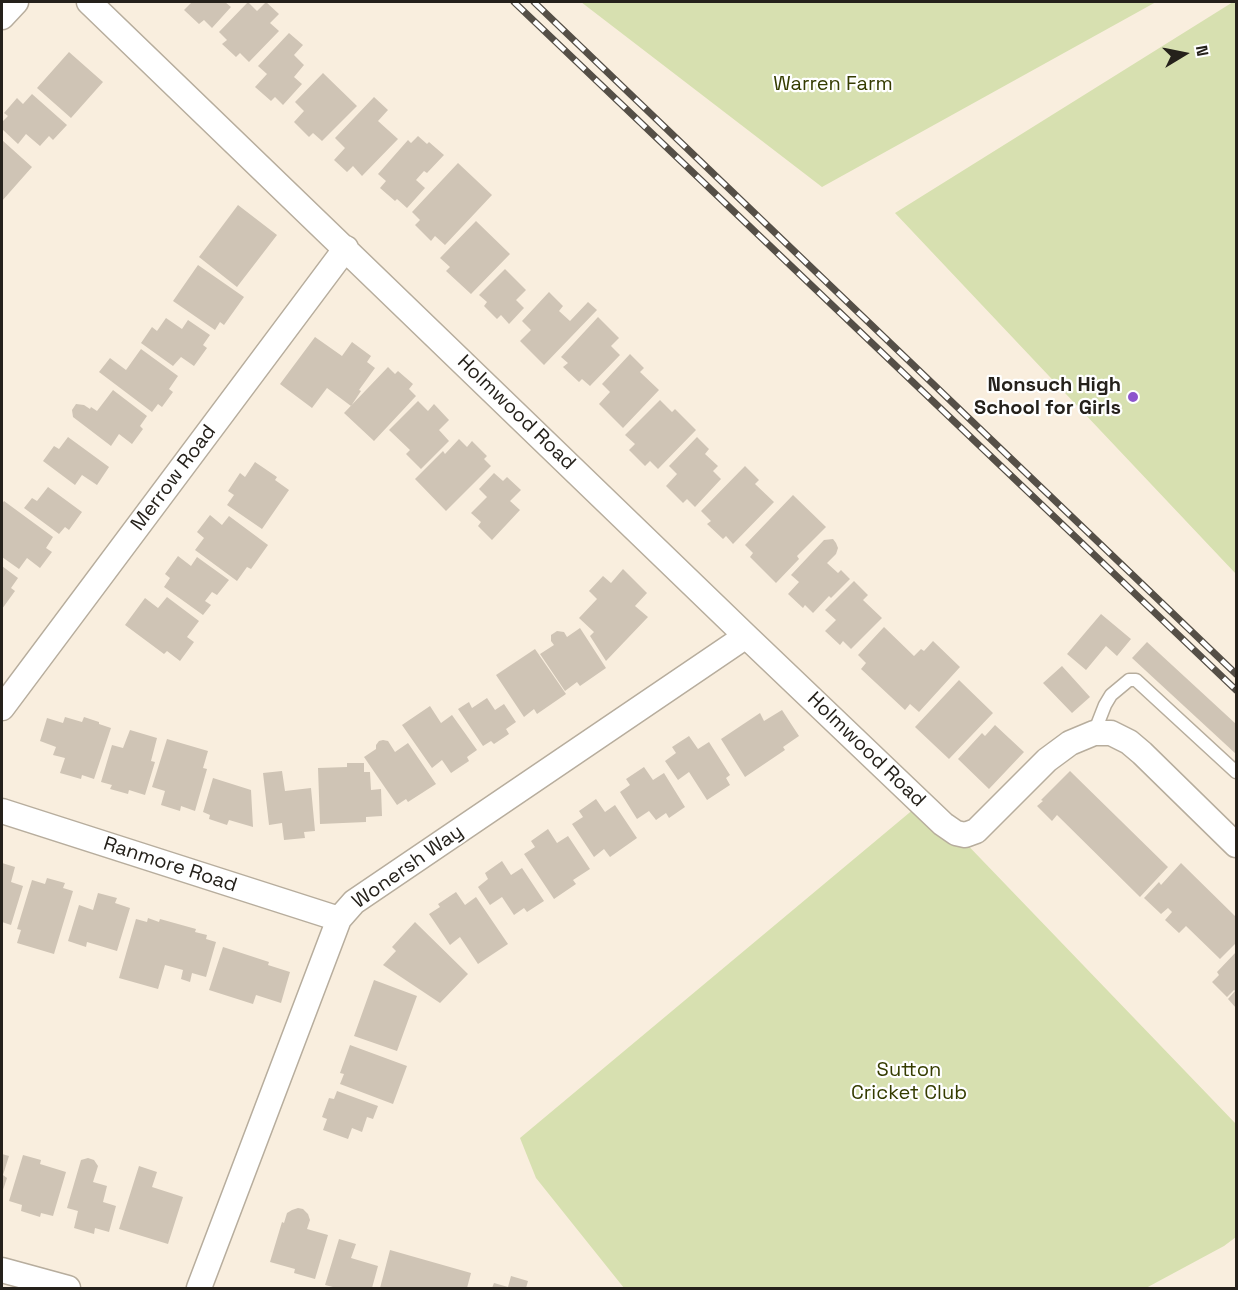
<!DOCTYPE html>
<html>
<head>
<meta charset="utf-8">
<style>
  body { margin:0 }
  #map { position:relative; width:1238px; height:1290px; overflow:hidden; background:#f9eede; font-family:"Space Grotesk",sans-serif }
  canvas { display:block }
  .frame { position:absolute; inset:0; border:3px solid #25211b; pointer-events:none }
  .north { position:absolute; left:1154px; top:24px; width:60px; height:60px; -webkit-text-stroke:4px #fff; paint-order:stroke; rotate:80deg; font-size:16px; font-weight:700; line-height:24px; text-align:center; color:#25211b }
  .north::after { content:''; display:block; margin:auto; width:21px; height:27px; background:#25211b; clip-path:polygon(50% 0,100% 100%,50% 72%,0 100%) }
</style>
</head>
<body>
<div id="map">
<canvas width="1238" height="1290"></canvas>
<div class="frame"></div>
<div class="north">N</div>
</div>
<script>
const g = document.querySelector('canvas').getContext('2d');
g.lineJoin = 'round';
function paint(path, color) {
  g.fillStyle = color;
  g.fill(path, 'evenodd');
}
function poly(rows) {
  const path = new Path2D();
  for (const r of rows) {
    path.moveTo(r[0], r[1]);
    for (let i = 2; i < r.length; i += 2) path.lineTo(r[i], r[i + 1]);
  }
  return path;
}
function stroke(path, color, width, dash) {
  g.strokeStyle = color;
  g.lineWidth = width;
  g.lineCap = dash ? 'butt' : 'round';
  g.setLineDash(dash || []);
  g.stroke(path);
}
function write(font, color, halo, rows, align = 'center') {
  g.font = font + ' "Space Grotesk",sans-serif';
  g.lineWidth = 4.5;
  g.setLineDash([]);
  g.textBaseline = 'middle';
  g.strokeStyle = halo;
  g.fillStyle = color;
  for (const [text, x, y, turn = 0] of rows) {
    g.save();
    g.translate(x, y);
    g.rotate((+turn || 0) * Math.PI / 180);
    g.textAlign = isNaN(turn) ? turn : align;
    if (halo) g.strokeText(text, 0, 0);
    g.fillText(text, 0, 0);
    g.restore();
  }
}
const green = poly([
  [581,2,1156,2,822,187],
  [1233,2,1236,2,1236,574,895,213],
  [921,803,956,833,1236,1124,1236,1237,1224,1246,1146,1288,624,1288,536,1178,520,1138]
]);
const building = poly([
  [192,2,225,2,231,7,212,28,204,20,199,24,184,10],
  [248,2,257,11,266,2,279,14,270,23,279,31,249,62,240,53,236,57,222,44,227,40,219,32],
  [289,33,303,45,294,55,304,65,294,77,302,84,283,105,275,97,271,101,255,87,267,74,258,66],
  [69,52,103,82,71,118,37,88],
  [323,73,357,106,322,141,313,133,309,137,294,122,304,111,295,102],
  [32,94,67,125,53,140,49,136,40,146,26,134,18,144,2,129,2,122,8,116,4,113,17,98,23,104],
  [374,97,388,110,378,121,398,139,362,176,353,166,347,172,334,160,345,148,335,138],
  [418,136,427,144,429,142,444,155,427,173,424,171,416,180,425,188,407,208,397,199,395,201,380,188,386,181,378,174,408,140,411,143],
  [2,140,32,167,2,201],
  [458,163,492,195,445,245,435,236,431,241,415,225,420,220,412,212],
  [238,205,277,235,237,287,199,257],
  [476,221,510,254,471,294,446,271,450,267,440,258],
  [198,265,244,297,224,325,220,322,215,330,173,301],
  [505,269,526,290,516,300,524,308,509,324,501,315,497,319,484,306,487,302,479,295],
  [549,292,563,306,559,311,570,321,588,302,597,310,544,365,520,341,531,330,522,321],
  [598,317,619,338,611,346,620,355,590,386,582,379,579,382,563,367,568,363,561,357],
  [166,318,182,329,188,320,210,335,203,345,207,348,194,366,181,357,173,366,141,343,152,327,157,331],
  [315,337,342,356,352,342,371,356,367,362,375,368,359,390,361,391,351,406,327,388,312,408,280,384],
  [141,349,178,376,169,389,173,392,162,407,158,404,152,412,99,372,110,358,126,370],
  [630,354,644,368,640,372,659,390,623,428,599,404,610,392,602,384],
  [388,367,395,374,398,371,413,384,409,389,416,396,374,441,344,413],
  [113,390,147,416,140,426,143,429,132,444,119,434,111,446,73,417,72,410,76,404,84,405,90,409,91,407,97,411],
  [660,400,672,412,675,409,696,430,658,469,650,461,645,466,629,450,635,444,625,435],
  [418,401,428,411,434,404,449,420,439,430,449,441,421,469,406,454,410,450,389,430],
  [68,437,109,467,97,485,82,475,75,485,43,461,54,446,59,449],
  [697,437,709,449,705,454,718,466,713,471,721,479,695,507,687,499,683,503,666,486,677,474,669,466],
  [459,439,467,447,472,441,487,456,484,459,491,466,446,511,415,479,443,451,445,454],
  [255,462,277,477,275,480,289,490,262,529,227,505,234,495,228,491,240,473,245,477],
  [745,466,759,480,755,484,774,502,733,544,726,536,723,539,707,524,711,521,701,511],
  [494,473,503,481,507,477,521,490,510,501,520,510,492,540,478,526,481,522,471,513,487,497,479,489],
  [48,487,82,512,69,530,65,527,59,534,24,508,32,498,37,501],
  [793,495,826,527,797,556,799,559,776,583,750,557,753,553,745,545],
  [4,501,53,537,46,548,52,552,40,568,27,558,19,569,2,557,2,504],
  [210,515,222,525,229,516,268,545,251,569,247,567,237,581,195,550,204,538,197,532],
  [833,539,836,543,838,548,836,554,827,563,838,573,841,570,850,579,831,598,829,596,813,613,805,605,803,608,788,594,799,582,791,575,824,540],
  [178,556,191,566,197,557,229,580,217,595,212,592,205,601,211,605,203,615,164,587,170,578,165,574],
  [2,566,18,578,11,588,15,591,2,609],
  [623,569,647,593,635,606,648,617,606,661,590,636,594,632,579,618,597,599,589,591,603,576,611,583],
  [854,581,868,595,863,600,882,618,851,649,843,641,840,645,825,631,836,620,825,610],
  [167,597,199,621,187,637,194,642,180,661,167,651,164,654,125,625,145,598,158,608],
  [1101,614,1131,639,1117,656,1106,646,1086,670,1067,654],
  [884,627,914,656,921,649,924,651,933,641,960,667,919,712,910,704,905,710,861,669,866,663,858,655],
  [580,628,606,668,580,686,577,682,565,691,540,654,554,645,551,641,551,635,557,631,564,632,567,637],
  [1147,642,1236,724,1236,754,1132,658],
  [535,649,566,694,537,714,534,709,524,717,496,675],
  [1062,666,1090,697,1072,713,1043,683],
  [959,680,993,713,949,759,915,727],
  [487,698,495,710,504,704,516,722,506,729,509,734,494,744,491,741,483,746,458,709,469,702,472,708],
  [430,706,441,723,452,715,477,750,467,757,469,761,451,773,442,760,432,768,402,725],
  [782,710,799,736,783,747,785,750,745,777,721,739,760,713,764,721],
  [65,717,82,722,84,717,99,722,99,724,111,728,94,779,82,775,81,779,60,773,65,758,53,755,56,747,40,741,47,718,63,723],
  [995,725,1024,752,989,789,958,759,982,733,985,736],
  [130,730,157,738,151,761,155,762,145,795,129,790,128,794,110,789,112,785,101,782,112,745,123,748],
  [689,736,698,749,709,742,730,775,726,778,730,785,707,800,689,772,678,780,665,761,676,753,672,747],
  [167,739,208,751,203,768,207,769,195,811,181,806,180,811,161,805,165,791,152,787],
  [383,740,388,741,395,752,408,743,436,784,408,802,406,799,397,805,364,757,376,749,376,745,379,741],
  [347,763,364,763,364,772,370,772,371,790,381,789,382,816,366,817,366,822,320,824,318,768,347,767],
  [644,767,653,780,664,773,685,807,669,818,666,813,656,820,649,811,637,819,620,792,630,785,626,779],
  [282,771,285,791,311,788,315,831,304,832,305,838,284,840,282,823,269,825,263,773],
  [1070,771,1168,867,1140,897,1057,815,1052,821,1037,806,1043,801,1041,800],
  [213,778,251,790,253,827,229,820,227,825,209,819,210,815,203,812],
  [596,799,605,812,615,805,637,838,610,857,604,849,594,857,572,824,583,817,579,811],
  [548,829,557,843,568,836,590,869,573,880,576,884,554,899,524,854,535,847,531,841],
  [502,861,511,875,522,868,544,901,527,912,524,908,514,915,502,897,490,905,478,887,488,879,485,873],
  [2,863,15,867,11,882,23,886,11,925,2,922],
  [1181,863,1236,917,1236,943,1220,959,1186,926,1179,933,1165,920,1172,912,1168,908,1161,914,1144,898,1159,882,1161,885],
  [47,878,65,883,63,888,73,891,54,954,17,943,21,930,17,929,32,880,45,884],
  [456,892,465,905,476,897,508,944,478,964,460,937,450,945,429,914,440,907,438,904],
  [98,893,117,898,115,903,130,908,117,951,87,942,86,947,68,941,79,905,93,910],
  [148,918,159,922,160,919,196,929,195,932,207,935,206,939,216,942,206,977,192,973,190,982,181,979,183,970,165,965,158,989,119,978,136,919,147,922],
  [415,922,468,974,440,1003,383,965,396,951,392,947],
  [223,947,269,962,268,965,290,972,281,1003,256,995,253,1004,209,990],
  [1236,952,1236,1008,1228,999,1235,991,1234,990,1227,997,1212,982,1219,975,1217,972],
  [374,980,417,996,397,1051,354,1036],
  [350,1045,407,1066,393,1104,340,1084,344,1074,340,1073],
  [337,1091,378,1106,373,1119,367,1117,362,1132,352,1128,348,1139,323,1130,327,1119,322,1117,329,1098,334,1099],
  [2,1154,9,1156,3,1175,7,1178,2,1193],
  [23,1155,41,1160,40,1164,66,1172,53,1216,41,1213,40,1217,21,1211,22,1205,9,1201],
  [88,1158,94,1160,98,1166,93,1182,107,1186,103,1202,116,1206,109,1232,95,1228,94,1234,74,1228,78,1211,67,1208,81,1160],
  [139,1166,157,1172,152,1187,183,1197,168,1244,119,1229],
  [298,1208,303,1209,308,1214,310,1220,307,1229,328,1235,315,1279,294,1273,295,1269,270,1262,282,1222,284,1223,287,1213,292,1210],
  [339,1239,356,1244,351,1258,378,1266,372,1288,337,1288,325,1285],
  [390,1250,471,1273,467,1288,380,1288],
  [511,1276,528,1281,526,1288,492,1288,494,1283,508,1287]
]);
const lane = poly([
  [1094,733,1105,705,1111,695,1129,680,1136,680,1236,772]
]);
const street = poly([
  [89,2,746,636,943,824,956,833,965,835,976,831,1047,760,1070,743,1094,733,1111,733,1129,742,1142,753,1236,845],
  [2,17,16,2],
  [2,708,346,248],
  [2,811,339,919],
  [2,1270,68,1288],
  [199,1288,339,919,354,902,746,636]
]);
const rail = poly([
  [514,2,1236,690],
  [534,2,1236,674]
]);
const markers = [
  [1133,397,6,"#8d55cd"]
];
const parkNames = [
  ["Warren Farm",833,85],
  ["Sutton",909,1071],
  ["Cricket Club",909,1094]
];
const poiNames = [
  ["Nonsuch High",1121,386],
  ["School for Girls",1121,409]
];
const streetNames = [
  ["Holmwood Road",516,413,44],
  ["Merrow Road",174,478,-53],
  ["Holmwood Road",866,750,44],
  ["Ranmore Road",170,865,18],
  ["Wonersh Way",408,867,-35]
];
paint(green, '#d7e0b0');
paint(building, '#cfc4b5');
stroke(lane, '#b7ad9d', 15);
stroke(street, '#b7ad9d', 27);
stroke(lane, '#fff', 12);
stroke(street, '#fff', 24);
stroke(rail, '#554f47', 7);
stroke(rail, '#fff', 4.5, [14]);
for (const [x, y, r, color] of markers) {
  const dot = new Path2D();
  dot.arc(x, y, r, 0, 2 * Math.PI);
  g.fillStyle = color;
  g.fill(dot);
  stroke(dot, '#fff', 2);
}
write('20px', '#353c00', '#fff', parkNames);
write('bold 20px', '#25211b', '#fff', poiNames, 'right');
write('20px', '#25211b', '#fff', streetNames);
</script>
</body>
</html>
